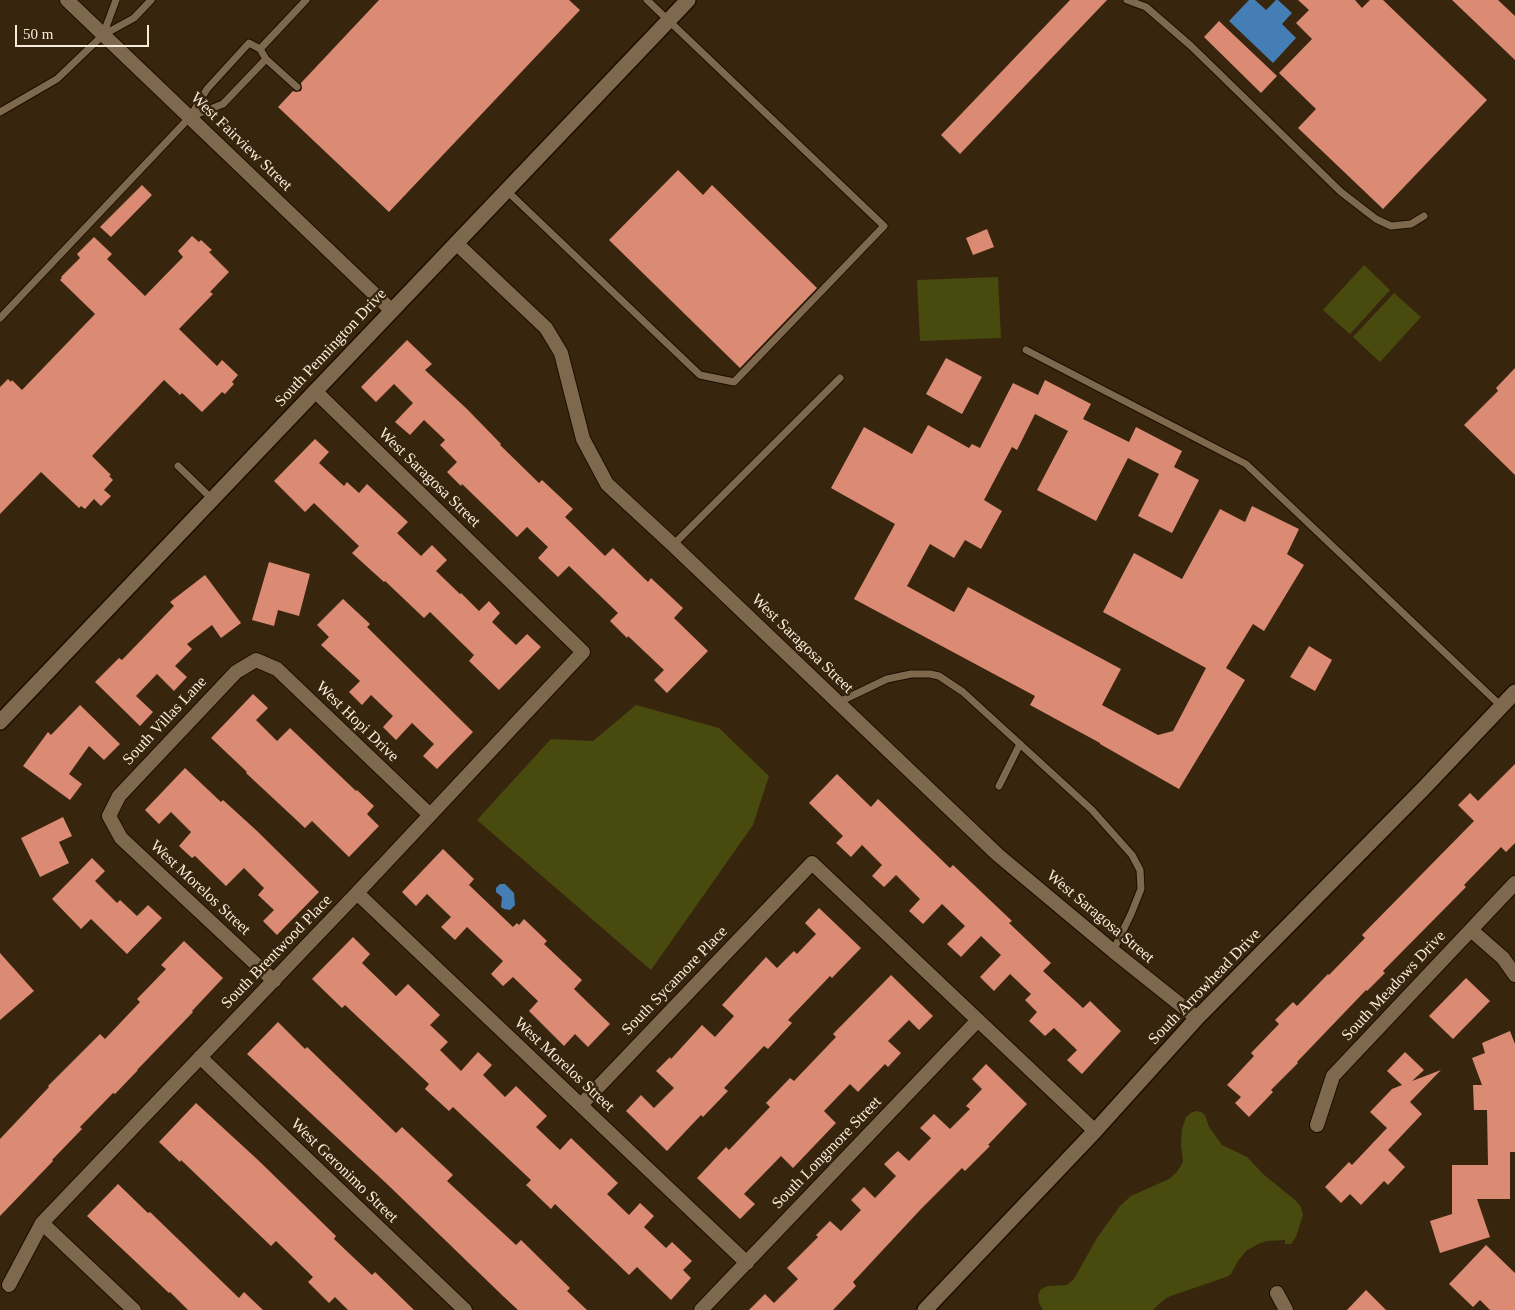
<!DOCTYPE html>
<html>
<head>
<meta charset="utf-8">
<style>
  body { margin:0 }
  #map { position:relative; width:1515px; height:1310px; overflow:hidden; background:#37250d; font-family:Georgia,serif }
  canvas { display:block }
  .scale { position:absolute; left:15px; top:25px; width:134px; height:22px; box-sizing:border-box; border:2px solid #f7ebdc; border-top:0; padding-left:6px; font-size:15px; line-height:18px; white-space:nowrap; color:#f7ebdc; -webkit-text-stroke:4px #37250d; paint-order:stroke }
</style>
</head>
<body>
<div id="map">
<canvas width="1515" height="1310"></canvas>
<div class="scale">50 m</div>
</div>
<script>
const g = document.querySelector('canvas').getContext('2d');
g.lineJoin = 'round';
function paint(path, color) {
  g.fillStyle = color;
  g.fill(path, 'evenodd');
}
function poly(rows) {
  const path = new Path2D();
  for (const r of rows) {
    path.moveTo(r[0], r[1]);
    for (let i = 2; i < r.length; i += 2) path.lineTo(r[i], r[i + 1]);
  }
  return path;
}
function stroke(path, color, width, dash) {
  g.strokeStyle = color;
  g.lineWidth = width;
  g.lineCap = dash ? 'butt' : 'round';
  g.setLineDash(dash || []);
  g.stroke(path);
}
function write(font, color, halo, rows, align = 'center') {
  g.font = font + ' Georgia,serif';
  g.lineWidth = 5;
  g.setLineDash([]);
  g.textBaseline = 'middle';
  g.strokeStyle = halo;
  g.fillStyle = color;
  for (const [text, x, y, turn = 0] of rows) {
    g.save();
    g.translate(x, y);
    g.rotate((+turn || 0) * Math.PI / 180);
    g.textAlign = isNaN(turn) ? turn : align;
    if (halo) g.strokeText(text, 0, 0);
    g.fillText(text, 0, 0);
    g.restore();
  }
}
const green = poly([
  [1364,265,1390,290,1350,334,1323,310],
  [998,277,1001,338,920,341,917,280],
  [1394,293,1421,317,1380,362,1353,337],
  [636,705,719,728,769,776,753,825,651,970,477,820,551,739,593,741],
  [1196,1111,1201,1112,1205,1115,1209,1127,1222,1145,1247,1157,1263,1174,1295,1200,1301,1207,1303,1215,1296,1237,1291,1244,1285,1244,1285,1240,1267,1241,1258,1244,1246,1251,1238,1261,1231,1274,1226,1277,1168,1297,1160,1303,1153,1310,1043,1310,1039,1303,1038,1295,1041,1289,1048,1286,1067,1285,1074,1279,1097,1238,1120,1206,1131,1196,1169,1179,1177,1172,1183,1162,1181,1144,1182,1129,1186,1117,1191,1113]
]);
const water = poly([
  [1249,0,1255,0,1266,10,1276,0,1278,0,1292,13,1282,24,1296,38,1273,63,1229,21],
  [500,884,505,884,514,893,515,905,510,910,504,909,501,907,502,897,496,892,496,888]
]);
const building = poly([
  [379,0,569,0,580,10,389,212,278,107,293,91,296,92,301,91,302,88,301,83],
  [1070,0,1107,0,960,154,941,135],
  [1298,0,1355,0,1362,8,1370,0,1383,0,1487,100,1383,209,1298,128,1316,109,1279,73,1312,39,1296,23,1309,10],
  [1452,0,1498,0,1515,16,1515,60],
  [1219,21,1277,76,1261,93,1204,37],
  [678,170,703,195,712,185,817,288,740,368,609,240],
  [142,185,152,195,111,237,100,227],
  [987,229,994,247,973,255,966,238],
  [192,236,199,242,201,240,212,250,209,252,229,272,210,292,213,294,179,329,217,366,222,360,238,375,232,382,234,384,225,394,222,392,202,412,182,393,180,395,164,380,92,456,111,475,109,476,113,480,104,490,111,496,101,506,94,499,85,509,81,506,79,508,41,472,0,514,0,387,8,379,11,382,12,380,22,390,95,314,60,280,62,278,61,277,80,258,77,254,94,237,112,254,107,259,145,296,183,257,178,251],
  [407,340,432,364,425,370,467,409,501,444,500,445,539,483,542,480,573,509,565,517,605,556,613,548,648,582,651,578,683,608,674,618,708,651,667,693,654,680,664,670,628,636,627,638,610,621,618,613,569,566,558,577,538,558,548,547,527,527,517,537,462,484,461,486,447,472,457,462,440,445,445,440,424,420,410,435,395,422,413,403,394,384,376,402,361,387],
  [946,358,982,377,962,414,926,394],
  [1515,368,1515,475,1464,425,1498,391,1496,388],
  [1045,380,1091,404,1083,419,1129,442,1136,427,1182,451,1174,467,1199,480,1172,533,1138,516,1159,474,1128,458,1096,521,1037,490,1068,431,1035,414,1017,450,1012,447,984,500,1002,511,981,549,965,540,954,558,930,544,907,586,954,612,968,587,1121,669,1102,705,1158,735,1173,731,1206,668,1103,612,1134,553,1182,579,1220,509,1245,522,1252,506,1299,529,1287,554,1304,565,1264,631,1253,624,1226,668,1245,680,1179,789,1100,744,1100,743,1030,705,1035,696,854,599,895,524,831,488,864,427,912,454,928,425,969,448,972,444,980,448,1013,383,1038,395],
  [315,439,329,452,319,463,344,486,347,482,359,493,367,484,408,522,397,533,421,556,432,545,447,560,436,571,460,594,461,593,479,611,489,601,500,613,492,622,516,645,527,634,541,647,499,690,469,661,474,655,430,612,424,618,385,581,384,582,352,553,359,546,314,503,305,512,274,481],
  [269,562,310,574,299,616,278,610,274,626,252,620],
  [205,575,241,623,221,638,212,625,187,644,192,649,175,666,187,677,174,691,157,674,136,696,153,712,140,726,95,682,119,658,122,660,174,606,170,602],
  [343,599,370,624,367,627,473,732,437,769,423,756,434,744,412,723,396,740,383,727,393,716,371,695,362,705,349,692,360,681,321,645,329,637,317,625],
  [1309,646,1332,660,1315,691,1290,677],
  [253,694,268,708,256,720,277,741,290,728,356,791,357,790,374,806,367,814,379,826,349,857,312,821,305,828,246,773,247,772,211,738],
  [80,705,120,744,104,760,89,746,69,774,82,784,70,800,23,766,48,732,51,735],
  [1515,764,1515,843,1506,852,1501,847,1464,885,1466,887,1383,971,1385,973,1367,991,1366,990,1297,1062,1298,1063,1271,1090,1273,1092,1249,1117,1235,1103,1241,1097,1227,1085,1254,1056,1251,1053,1279,1024,1275,1020,1293,1002,1297,1006,1328,974,1329,975,1365,938,1362,935,1474,821,1458,805,1470,793,1478,801],
  [185,768,221,802,223,800,256,830,319,892,277,935,263,921,274,910,258,895,264,888,244,868,226,886,195,856,192,858,179,846,191,832,171,812,159,824,145,810],
  [837,774,871,807,878,799,950,868,953,865,1012,921,1009,923,1051,963,1043,971,1083,1008,1090,1001,1121,1031,1082,1074,1067,1060,1077,1050,1054,1028,1045,1036,1029,1021,1037,1012,1025,1000,1031,994,1010,974,994,991,980,977,1001,955,981,936,961,957,947,944,965,926,942,904,923,924,909,911,920,899,896,875,884,887,872,876,882,865,862,845,851,857,836,843,843,836,809,803],
  [63,817,72,836,59,842,69,863,40,877,21,838],
  [443,849,474,879,469,885,513,927,517,923,519,925,524,919,547,941,544,944,582,980,574,989,610,1024,588,1047,575,1034,564,1046,529,1011,538,1001,513,977,503,986,491,974,503,961,467,927,455,940,441,927,451,917,427,894,416,906,402,892],
  [92,858,105,871,95,881,117,903,120,900,137,916,148,905,162,918,127,954,91,919,81,929,52,899],
  [819,908,861,948,832,978,830,976,788,1020,792,1023,768,1049,764,1046,724,1088,728,1091,703,1117,701,1115,667,1151,626,1111,641,1095,654,1108,674,1088,656,1071,670,1057,671,1059,702,1025,715,1037,734,1016,722,1005,766,957,777,968,794,951,797,954,816,934,805,923],
  [353,937,370,954,362,963,396,996,408,984,440,1015,430,1025,448,1042,440,1050,461,1071,478,1052,492,1065,483,1075,505,1097,516,1086,547,1116,536,1127,560,1150,571,1138,618,1183,607,1194,629,1215,640,1203,654,1216,644,1227,666,1248,672,1242,692,1261,683,1270,691,1278,671,1300,637,1267,629,1275,555,1204,551,1209,526,1185,531,1180,453,1107,449,1111,425,1089,429,1084,345,1005,342,1008,312,979],
  [184,941,223,978,192,1011,193,1012,137,1070,138,1070,115,1094,113,1093,80,1127,82,1129,52,1160,53,1161,0,1216,0,1139,49,1087,48,1086,100,1034,105,1039,140,1002,137,999,166,969,161,965],
  [0,953,34,991,0,1020],
  [891,975,933,1016,919,1030,909,1020,888,1041,901,1053,888,1067,885,1064,858,1092,850,1084,824,1111,836,1123,793,1168,781,1156,744,1194,755,1204,740,1219,697,1178,726,1147,729,1150,770,1107,766,1103,790,1078,794,1081,836,1037,833,1034],
  [1466,978,1490,1001,1453,1039,1429,1016],
  [278,1022,305,1049,307,1047,396,1133,402,1127,453,1175,447,1181,516,1245,521,1240,570,1288,567,1291,587,1310,518,1310,504,1297,387,1184,247,1054],
  [1510,1031,1515,1044,1515,1152,1510,1152,1510,1199,1477,1199,1490,1237,1440,1253,1430,1221,1452,1214,1452,1165,1488,1165,1487,1110,1474,1110,1473,1085,1482,1085,1472,1058,1485,1053,1482,1043],
  [1405,1052,1424,1070,1412,1081,1441,1070,1410,1102,1422,1114,1388,1150,1405,1167,1388,1185,1384,1181,1361,1205,1350,1194,1341,1203,1325,1187,1349,1162,1352,1165,1387,1128,1370,1112,1392,1089,1402,1085,1387,1071],
  [986,1064,1027,1104,988,1145,990,1146,965,1171,962,1168,921,1209,853,1282,856,1286,833,1310,749,1310,765,1294,774,1303,798,1279,787,1268,818,1237,816,1235,830,1221,841,1231,861,1210,851,1200,864,1187,875,1198,896,1176,884,1164,898,1151,909,1161,931,1138,920,1128,934,1114,950,1129,970,1109,966,1106,982,1089,972,1079],
  [196,1103,258,1160,336,1236,334,1239,372,1275,375,1272,414,1310,348,1310,335,1297,329,1303,308,1282,313,1277,276,1241,271,1246,181,1160,180,1162,159,1142],
  [118,1184,148,1213,150,1212,239,1298,244,1292,263,1310,188,1310,170,1292,169,1293,87,1216],
  [1486,1245,1515,1273,1515,1310,1490,1310,1480,1300,1473,1307,1449,1284],
  [1366,1290,1386,1310,1347,1310]
]);
const lane = poly([
  [1127,0,1146,7,1191,46,1341,192,1376,219,1391,226,1411,224,1424,216],
  [103,35,116,0],
  [260,49,306,0],
  [0,112,57,79,103,35,134,18,151,0],
  [190,117,223,104,266,59],
  [506,190,700,375,734,382,884,226,647,0],
  [0,318,190,117,207,89,249,43,260,49,266,59,297,87],
  [1026,350,1246,464,1501,706],
  [178,466,212,499],
  [673,545,840,378],
  [837,703,887,679,911,674,930,674,939,676,963,692,1092,810,1132,855,1140,870,1141,889,1131,914,1113,951],
  [999,786,1020,744]
]);
const street = poly([
  [67,0,391,310],
  [456,243,546,328,561,353,583,439,607,484,673,545,998,855,1113,951,1197,1018],
  [357,893,747,1263],
  [1471,930,1503,958,1515,975],
  [274,981,121,838,109,816,119,796,236,672,256,660,277,669,430,815],
  [200,1057,465,1310],
  [581,1105,812,863,1095,1131],
  [1317,1125,1333,1076,1515,883],
  [42,1223,134,1310],
  [9,1285,42,1223,357,893,583,652,315,391],
  [1277,1293,1286,1310],
  [701,1310,978,1020]
]);
const secondary = poly([
  [0,722,688,0],
  [925,1310,1095,1131,1197,1018,1423,789,1515,692]
]);
const streetNames = [
  ["West Fairview Street",241,142,44],
  ["South Pennington Drive",331,348,-47],
  ["West Saragosa Street",429,478,44],
  ["West Saragosa Street",802,644,44],
  ["South Villas Lane",165,721,-47],
  ["West Hopi Drive",357,722,44],
  ["West Morelos Street",200,888,43],
  ["West Saragosa Street",1100,917,40],
  ["South Brentwood Place",277,952,-46],
  ["South Sycamore Place",675,981,-46],
  ["South Meadows Drive",1394,986,-47],
  ["South Arrowhead Drive",1205,987,-46],
  ["West Morelos Street",564,1065,43],
  ["South Longmore Street",827,1153,-46],
  ["West Geronimo Street",344,1171,44]
];
paint(green, '#494b0e');
paint(water, '#457eb5');
paint(building, '#db8b73');
stroke(lane, '#1e0d00', 9);
stroke(street, '#1e0d00', 16);
stroke(secondary, '#1e0d00', 18);
stroke(lane, '#7e694f', 7);
stroke(street, '#7e694f', 14);
stroke(secondary, '#7e694f', 15);
write('16px', '#f7ebdc', '#37250d', streetNames);
</script>
</body>
</html>
